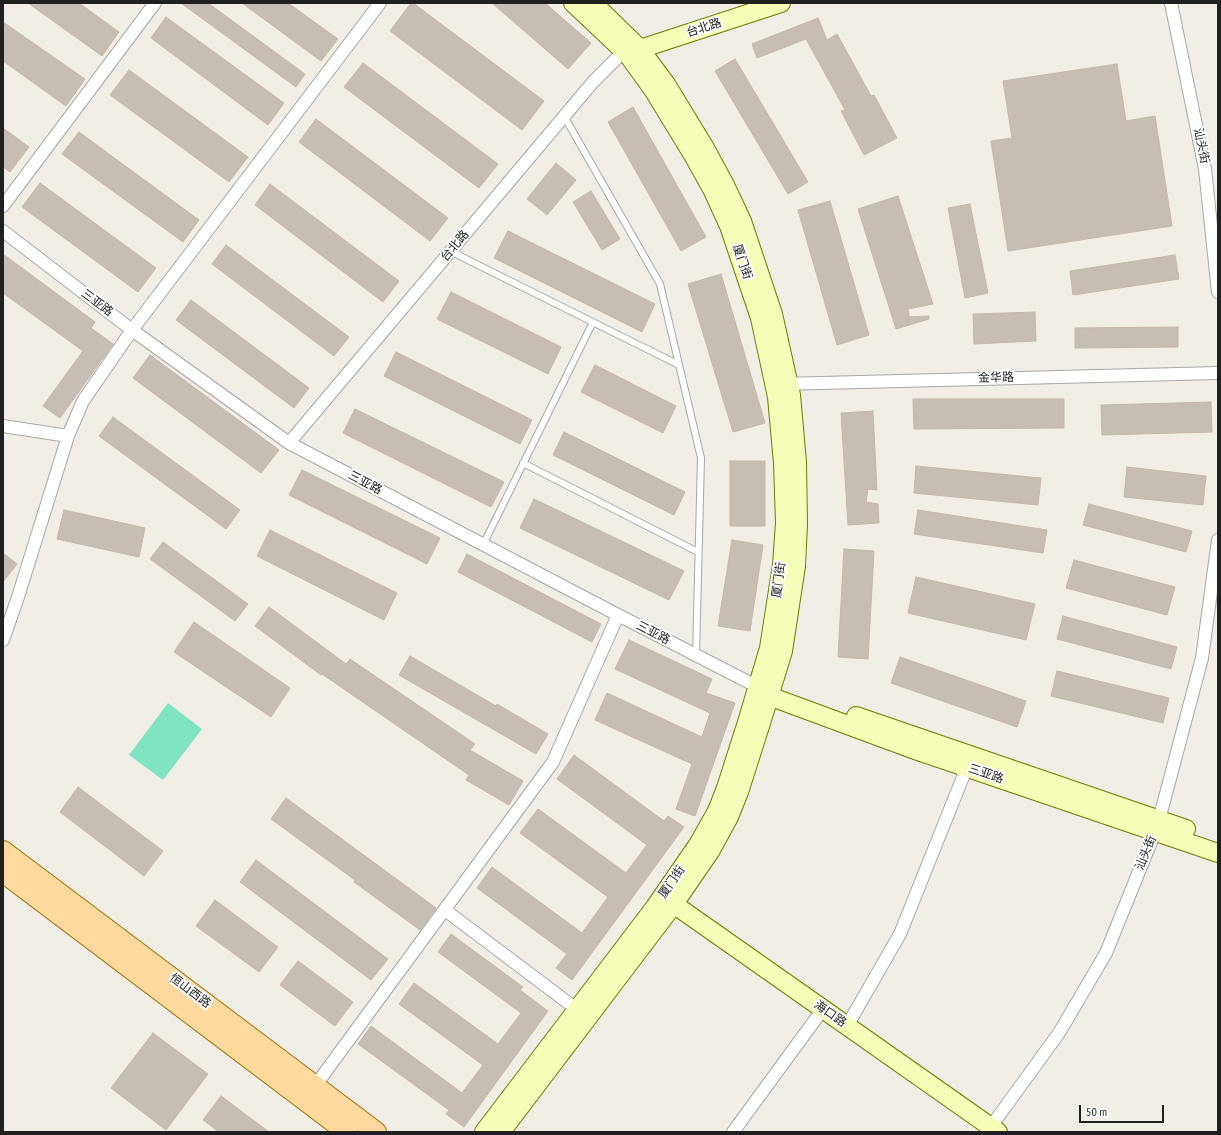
<!DOCTYPE html>
<html>
<head>
<meta charset="utf-8">
<style>
  body { margin:0 }
  #map { position:relative; width:1221px; height:1135px; overflow:hidden; background:#f1eee6; font-family:"PT Sans Narrow",sans-serif }
  canvas { display:block }
  .frame { position:absolute; inset:0; border:4px solid #202020; pointer-events:none }
  .scale { position:absolute; left:1079px; top:1105px; width:85px; height:18px; box-sizing:border-box; border:2px solid #202020; border-top:0; padding-left:5px; font-size:12px; line-height:14px; white-space:nowrap; color:#202020; -webkit-text-stroke:3px #fff; paint-order:stroke }
</style>
</head>
<body>
<div id="map">
<canvas width="1221" height="1135"></canvas>
<div class="frame"></div>
<div class="scale">50 m</div>
</div>
<script>
const g = document.querySelector('canvas').getContext('2d');
g.lineJoin = 'round';
function paint(path, color) {
  g.fillStyle = color;
  g.fill(path, 'evenodd');
}
function poly(rows) {
  const path = new Path2D();
  for (const r of rows) {
    path.moveTo(r[0], r[1]);
    for (let i = 2; i < r.length; i += 2) path.lineTo(r[i], r[i + 1]);
  }
  return path;
}
function stroke(path, color, width, dash) {
  g.strokeStyle = color;
  g.lineWidth = width;
  g.lineCap = dash ? 'butt' : 'round';
  g.setLineDash(dash || []);
  g.stroke(path);
}
function write(font, color, halo, rows, align = 'center') {
  g.font = font + ' "PT Sans Narrow","Noto Sans SC",sans-serif';
  g.lineWidth = 4;
  g.setLineDash([]);
  g.textBaseline = 'middle';
  g.strokeStyle = halo;
  g.fillStyle = color;
  for (const [text, x, y, turn = 0] of rows) {
    g.save();
    g.translate(x, y);
    g.rotate((+turn || 0) * Math.PI / 180);
    g.textAlign = isNaN(turn) ? turn : align;
    if (halo) g.strokeText(text, 0, 0);
    g.fillText(text, 0, 0);
    g.restore();
  }
}
const pitch = poly([
  [168,703,202,729,163,780,129,755]
]);
const building = poly([
  [28,3,79,3,119,32,102,56,28,3],
  [181,3,208,3,305,74,296,87,181,3],
  [242,3,288,3,338,39,321,61,242,3],
  [411,3,413,3,544,101,522,130,390,31,411,3],
  [492,3,545,3,591,43,568,69,492,3],
  [166,17,284,103,268,125,151,38,166,17],
  [818,18,827,40,837,34,871,96,874,95,897,138,864,155,841,111,845,110,806,39,757,58,752,44,818,18],
  [3,22,85,79,66,106,3,61,3,22],
  [735,59,808,182,788,194,715,71,735,59],
  [363,63,498,164,479,188,344,87,363,63],
  [1117,64,1126,121,1155,116,1172,226,1008,251,991,141,1012,138,1003,81,1117,64],
  [129,70,248,157,229,182,110,95,129,70],
  [633,107,706,237,681,251,608,122,633,107],
  [316,119,448,218,430,241,299,142,316,119],
  [3,128,29,147,10,172,3,167,3,128],
  [79,132,199,220,183,242,62,154,79,132],
  [556,163,576,180,547,215,527,199,556,163],
  [40,183,156,268,138,292,22,207,40,183],
  [270,184,399,281,383,302,255,205,270,184],
  [591,191,620,239,602,250,573,202,591,191],
  [898,196,933,304,908,309,909,317,929,316,929,319,896,329,858,209,898,196],
  [830,201,869,335,837,345,798,210,830,201],
  [970,204,988,293,965,298,948,208,970,204],
  [508,231,655,304,642,332,494,258,508,231],
  [226,245,349,337,334,356,212,264,226,245],
  [3,254,95,322,91,328,113,344,60,418,43,406,83,351,3,293,3,254],
  [1175,255,1179,279,1073,295,1070,271,1175,255],
  [721,274,765,423,733,432,688,284,721,274],
  [451,292,561,347,548,374,437,319,451,292],
  [191,300,309,388,294,408,176,320,191,300],
  [1035,312,1036,341,974,344,973,314,1035,312],
  [1178,327,1178,347,1075,348,1075,328,1178,327],
  [396,352,532,420,520,444,384,376,396,352],
  [150,355,279,450,261,473,133,378,150,355],
  [595,365,676,406,663,433,581,392,595,365],
  [913,399,1064,399,1064,428,914,429,913,399],
  [1211,402,1212,432,1102,435,1101,405,1211,402],
  [355,409,504,482,491,507,343,433,355,409],
  [873,411,877,490,868,489,866,502,878,504,879,523,848,525,841,413,873,411],
  [113,417,240,510,226,529,99,436,113,417],
  [564,432,685,492,674,515,553,455,564,432],
  [730,461,765,461,765,526,730,526,730,461],
  [916,466,1041,478,1038,505,914,493,916,466],
  [1127,467,1206,476,1203,505,1124,497,1127,467],
  [302,470,440,538,427,564,289,495,302,470],
  [534,499,684,571,669,600,520,528,534,499],
  [1089,504,1192,531,1186,552,1083,525,1089,504],
  [64,510,145,528,139,557,57,539,64,510],
  [918,510,1047,530,1043,553,914,534,918,510],
  [270,530,397,593,384,620,257,556,270,530],
  [732,540,763,545,750,631,718,626,732,540],
  [163,542,248,604,235,621,150,559,163,542],
  [844,549,874,551,868,659,838,657,844,549],
  [3,553,17,564,3,582,3,553],
  [467,554,601,624,592,642,458,572,467,554],
  [1074,560,1175,587,1167,615,1066,588,1074,560],
  [916,577,1035,604,1026,640,908,613,916,577],
  [269,607,346,664,350,659,475,744,470,750,523,781,509,805,466,780,469,775,322,674,321,675,255,626,269,607],
  [1063,616,1177,647,1171,669,1057,639,1063,616],
  [194,622,290,688,271,717,174,652,194,622],
  [629,640,712,679,706,693,735,703,695,816,676,809,692,764,595,720,607,693,702,737,710,713,615,669,629,640],
  [410,656,496,706,497,704,548,734,536,754,399,675,410,656],
  [900,657,1026,701,1017,727,891,683,900,657],
  [1057,671,1169,698,1163,723,1051,696,1057,671],
  [574,755,664,821,668,816,684,827,572,980,556,968,567,954,477,888,492,867,582,933,608,897,520,833,538,809,626,873,647,845,557,779,574,755],
  [78,787,163,851,144,876,60,812,78,787],
  [286,798,436,908,420,930,354,882,355,880,271,819,286,798],
  [256,860,388,959,371,980,240,882,256,860],
  [215,900,278,947,259,972,196,926,215,900],
  [451,934,523,987,520,990,548,1011,464,1127,446,1114,449,1110,358,1044,371,1026,462,1093,483,1065,399,1004,414,983,498,1044,521,1013,438,952,451,934],
  [298,961,353,1002,335,1026,280,985,298,961],
  [153,1033,208,1074,166,1130,111,1088,153,1033],
  [221,1096,269,1132,219,1132,203,1120,221,1096]
]);
const lane = poly([
  [564,116,660,284,701,458,696,655],
  [450,251,679,365],
  [523,463,698,552],
  [483,545,593,322]
]);
const street = poly([
  [1171,3,1205,169,1218,292],
  [3,206,155,3],
  [3,231,132,330,289,443,618,615,758,687],
  [781,384,1218,373],
  [3,426,68,436],
  [289,443,593,82,624,51],
  [3,640,18,597,68,436,83,401,132,330,380,3],
  [445,910,583,1014],
  [847,1026,900,934,969,762],
  [315,1086,553,762,618,615],
  [733,1132,823,1009],
  [987,1132,1059,1033,1106,953,1155,832,1159,820,1202,658,1218,540]
]);
const secondary = poly([
  [631,54,640,49,781,3],
  [760,688,769,696,918,751,1218,853],
  [856,716,1186,829],
  [665,898,998,1132],
  [484,1132,655,907,699,843,717,811,726,788,748,719,769,648,782,565,785,523,783,463,777,397,760,318,729,226,713,191,693,155,654,91,628,55,573,3],
  [501,1132,674,904,711,850,729,817,739,792,761,723,783,651,796,566,798,524,797,462,791,395,773,314,742,221,725,185,705,148,666,84,640,49,593,3]
]);
const primary = poly([
  [3,851,376,1132],
  [3,872,347,1132]
]);
const streetNames = [
  ["台北路",704,28,-18],
  ["汕头街",1201,146,78],
  ["台北路",455,246,-50],
  ["厦门街",742,262,71],
  ["三亚路",97,303,37],
  ["金华路",996,378,-1],
  ["三亚路",365,483,28],
  ["厦门街",779,580,-82],
  ["三亚路",653,633,27],
  ["三亚路",986,774,19],
  ["汕头街",1146,853,-68],
  ["厦门街",672,882,-55],
  ["恒山西路",190,991,37],
  ["海口路",830,1014,35]
];
paint(pitch, '#80e4c2');
paint(building, '#c6beb5');
stroke(building, '#c4b5a7', 1);
stroke(lane, '#a7a7a7', 8);
stroke(street, '#a7a7a7', 14);
stroke(secondary, '#6a7e00', 20);
stroke(primary, '#9c7000', 22);
stroke(lane, '#fff', 6);
stroke(street, '#fff', 12);
stroke(secondary, '#f6fdb8', 18);
stroke(primary, '#ffd99d', 20);
write('12px', '#202020', '#fff', streetNames);
</script>
</body>
</html>
